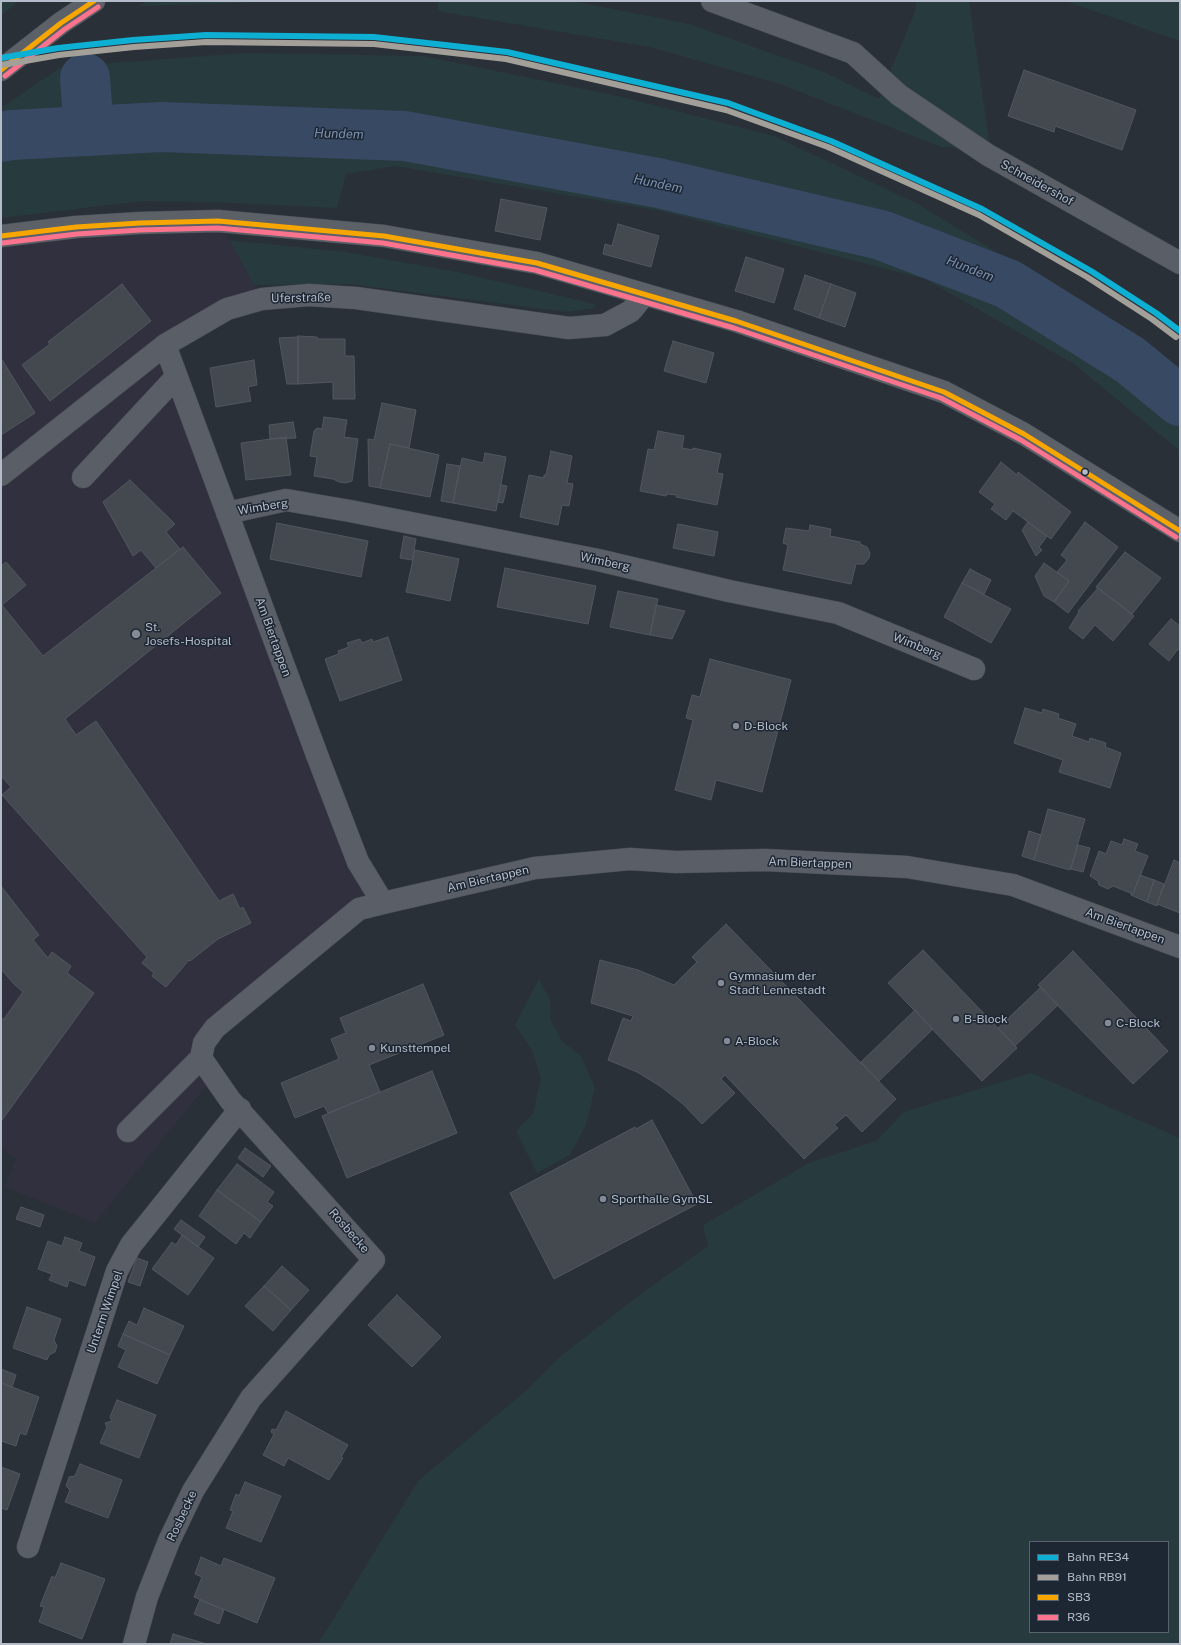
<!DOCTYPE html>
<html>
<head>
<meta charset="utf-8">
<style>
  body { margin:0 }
  #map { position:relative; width:1181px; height:1645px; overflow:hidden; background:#2a3038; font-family:"Public Sans",sans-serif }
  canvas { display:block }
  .frame { position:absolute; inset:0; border:2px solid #b4bcc9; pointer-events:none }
  .legend { position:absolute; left:1029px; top:1541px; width:140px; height:92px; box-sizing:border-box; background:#1d2633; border:1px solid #59626f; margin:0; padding:5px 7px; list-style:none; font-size:12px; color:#b4bcc9 }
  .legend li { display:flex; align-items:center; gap:8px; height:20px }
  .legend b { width:20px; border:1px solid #59626f }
</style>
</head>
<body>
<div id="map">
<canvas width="1181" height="1645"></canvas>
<div class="frame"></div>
<ul class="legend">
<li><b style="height:5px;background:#0dafd3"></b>Bahn RE34</li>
<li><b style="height:5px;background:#a3a09a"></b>Bahn RB91</li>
<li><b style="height:5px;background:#f7a600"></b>SB3</li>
<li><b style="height:5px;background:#fc738d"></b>R36</li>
</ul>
</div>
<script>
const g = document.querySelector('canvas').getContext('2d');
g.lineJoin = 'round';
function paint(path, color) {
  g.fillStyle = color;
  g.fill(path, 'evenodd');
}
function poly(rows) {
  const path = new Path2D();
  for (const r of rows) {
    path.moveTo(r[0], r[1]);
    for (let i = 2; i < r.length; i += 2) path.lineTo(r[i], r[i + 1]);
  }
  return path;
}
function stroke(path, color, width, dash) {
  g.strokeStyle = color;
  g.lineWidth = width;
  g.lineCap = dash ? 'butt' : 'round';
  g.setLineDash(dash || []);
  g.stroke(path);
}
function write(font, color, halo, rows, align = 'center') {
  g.font = font + ' "Public Sans",sans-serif';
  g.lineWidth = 3;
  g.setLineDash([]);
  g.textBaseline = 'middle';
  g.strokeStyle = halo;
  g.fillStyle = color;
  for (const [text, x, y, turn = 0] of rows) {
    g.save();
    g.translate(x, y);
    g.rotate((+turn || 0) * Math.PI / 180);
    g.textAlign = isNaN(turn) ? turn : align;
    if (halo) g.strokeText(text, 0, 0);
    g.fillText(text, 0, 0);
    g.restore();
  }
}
const medical = poly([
  [218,221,262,299,165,345,383,903,204,1043,214,1076,95,1223,5,1187,16,1159,1,1147,1,236]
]);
const green = poly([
  [1,1,20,1,1,15],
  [147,1,299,1,139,6],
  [438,1,572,1,689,24,822,71,879,99,916,9,916,1,969,1,990,148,941,147,780,84,650,47,438,11],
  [1065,1,1180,1,1180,41],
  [246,53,423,56,618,96,774,136,918,204,1104,318,1180,377,1180,451,1074,364,925,279,661,211,395,166,346,174,337,208,210,202,142,201,1,218,1,108,61,67],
  [229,240,345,252,457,272,595,304,594,308,567,312,349,284,254,285],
  [539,979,550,1000,551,1021,562,1041,581,1056,595,1088,586,1125,570,1155,537,1173,516,1131,533,1114,541,1078,532,1050,515,1025],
  [1031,1073,1180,1138,1180,1644,318,1644,418,1481,527,1390,562,1355,637,1297,708,1246,703,1225,809,1163,876,1141,904,1112],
  [1030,1542,1168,1542,1168,1632,1030,1632]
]);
const river = poly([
  [85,78,89,131],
  [1,137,11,135,161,127,405,136,658,183,881,235,1008,284,1130,360,1180,401]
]);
const building = poly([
  [1024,70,1136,110,1122,150,1055,126,1054,132,1008,116,1024,70],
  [501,199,547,208,540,240,495,231,501,199],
  [618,224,659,236,651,267,603,254,605,244,612,246,618,224],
  [746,257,784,269,774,303,735,291,746,257],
  [805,275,831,284,819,318,794,309,805,275],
  [122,284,151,321,50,401,22,365,50,344,48,342,122,284],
  [831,284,856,293,845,327,819,318,831,284],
  [298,336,317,337,318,339,345,339,345,356,354,356,355,399,333,399,333,382,298,384,298,336],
  [298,337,298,384,287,384,279,338,298,337],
  [673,341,714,353,706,383,664,371,673,341],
  [1,358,35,413,1,435,1,358],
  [254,360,257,385,248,387,251,401,216,407,210,368,254,360],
  [382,403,416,410,409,448,390,444,380,488,369,486,368,439,374,440,382,403],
  [324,417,347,420,344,437,358,439,352,481,346,483,339,482,333,479,314,476,317,457,310,456,314,431,317,428,322,429,324,417],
  [293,422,296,438,270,439,269,425,293,422],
  [658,431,684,436,682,448,693,450,693,448,721,454,717,473,723,474,717,505,676,497,677,495,667,494,666,496,640,491,648,449,654,450,658,431],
  [286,437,291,475,246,480,241,443,286,437],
  [390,444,439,455,430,497,380,488,390,444],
  [551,451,572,456,567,483,573,484,569,506,562,505,558,525,520,517,529,475,544,478,544,475,546,475,551,451],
  [485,453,506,457,496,511,453,503,462,458,483,463,485,453],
  [1001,462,1017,475,1018,472,1071,512,1051,539,1013,511,1006,520,991,509,995,504,979,492,1001,462],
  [447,464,460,466,453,503,441,501,447,464],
  [130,480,175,524,166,532,180,549,156,568,141,550,133,556,103,502,130,480],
  [501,485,507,486,503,503,498,502,501,485],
  [1028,522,1047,536,1039,547,1042,550,1036,556,1022,530,1028,522],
  [1085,522,1118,547,1068,613,1054,602,1069,581,1057,572,1067,560,1061,555,1085,522],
  [277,523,368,541,361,577,270,559,277,523],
  [678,524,718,532,714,556,673,548,678,524],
  [810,525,831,529,830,536,860,542,860,544,867,547,870,553,869,558,864,564,856,564,851,584,783,570,788,545,783,543,786,528,809,531,810,525],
  [404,536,416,539,412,560,400,558,404,536],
  [183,547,221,593,65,719,76,735,96,721,219,901,233,894,240,909,243,907,251,923,218,939,190,961,189,960,166,987,152,976,154,973,142,963,147,957,2,795,11,787,1,776,1,566,6,562,26,585,2,605,43,656,183,547],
  [415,550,459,559,450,601,406,592,415,550],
  [1125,552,1161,578,1132,614,1096,587,1125,552],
  [1044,563,1069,581,1054,602,1044,596,1035,576,1044,563],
  [505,568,596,586,588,624,497,607,505,568],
  [970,569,991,580,984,594,962,583,970,569],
  [962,583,1011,609,991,643,944,617,962,583],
  [1098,588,1134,616,1113,641,1095,625,1083,639,1069,628,1079,612,1078,611,1098,588],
  [618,591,658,599,650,635,610,627,618,591],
  [656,605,685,611,672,639,650,635,656,605],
  [1171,619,1180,626,1180,651,1178,649,1169,661,1149,644,1171,619],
  [388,637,402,680,340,701,325,659,339,654,338,651,349,647,347,643,360,639,362,643,372,639,373,642,388,637],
  [710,659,791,680,762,792,716,780,711,800,675,790,693,720,686,718,692,695,700,697,710,659],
  [1025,708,1042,713,1043,709,1059,714,1058,718,1076,724,1072,736,1089,742,1090,738,1106,743,1105,747,1121,753,1110,788,1059,772,1063,760,1014,743,1025,708],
  [1048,809,1085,819,1070,870,1034,860,1048,809],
  [1029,831,1041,835,1034,860,1022,856,1029,831],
  [1124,839,1138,844,1135,851,1148,856,1133,894,1113,886,1108,889,1099,885,1098,881,1090,876,1099,851,1106,854,1111,841,1122,845,1124,839],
  [1078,845,1090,848,1083,872,1071,869,1078,845],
  [1174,860,1180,863,1180,913,1157,904,1174,860],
  [1140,875,1154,880,1147,902,1131,895,1131,893,1133,894,1140,875],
  [1154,880,1164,884,1157,904,1157,906,1147,902,1154,880],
  [1,886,39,935,33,940,48,958,52,952,71,966,67,973,94,993,2,1120,1,1019,4,1019,23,992,13,983,1,969,1,886],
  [726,924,896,1099,862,1132,846,1115,834,1125,838,1128,804,1159,725,1075,721,1079,735,1093,702,1124,683,1104,660,1086,637,1072,608,1060,623,1018,631,1021,633,1016,591,1003,600,960,638,970,674,985,697,962,692,957,726,924],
  [923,950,1017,1048,982,1081,888,983,923,950],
  [1073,951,1168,1051,1133,1084,1038,985,1073,951],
  [423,984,444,1035,369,1065,380,1092,328,1113,324,1106,295,1118,281,1083,339,1059,331,1039,346,1033,340,1018,423,984],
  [1041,987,1058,1005,1015,1046,998,1028,1041,987],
  [915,1010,933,1029,879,1081,861,1062,915,1010],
  [432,1071,457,1133,347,1178,322,1116,432,1071],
  [652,1120,697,1204,554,1279,510,1193,635,1127,636,1129,652,1120],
  [245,1148,271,1166,263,1177,238,1158,245,1148],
  [237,1164,274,1192,267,1202,273,1206,261,1222,217,1190,237,1164],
  [217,1190,261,1222,250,1238,244,1233,236,1244,199,1216,217,1190],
  [21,1207,44,1215,40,1227,16,1219,21,1207],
  [181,1220,205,1237,198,1247,174,1229,181,1220],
  [182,1235,214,1258,188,1295,152,1269,172,1242,176,1245,182,1235],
  [65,1237,82,1243,79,1251,95,1257,85,1286,69,1280,67,1287,49,1280,52,1274,38,1269,48,1241,62,1246,65,1237],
  [137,1258,148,1262,140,1286,128,1282,137,1258],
  [282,1266,309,1290,291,1310,264,1286,282,1266],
  [264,1286,291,1310,273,1331,245,1306,264,1286],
  [397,1295,441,1337,412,1367,368,1325,397,1295],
  [27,1307,61,1319,54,1340,57,1346,55,1352,49,1355,47,1360,13,1348,27,1307],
  [144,1308,184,1326,170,1355,123,1334,129,1321,137,1325,144,1308],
  [123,1334,170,1355,157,1384,118,1367,126,1350,118,1346,123,1334],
  [1,1369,16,1375,12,1387,1,1383,1,1369],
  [1,1383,39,1397,26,1435,20,1433,16,1446,1,1441,1,1383],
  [117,1400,156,1415,139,1458,100,1443,107,1427,105,1423,112,1421,110,1417,117,1400],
  [286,1411,348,1445,341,1457,343,1458,329,1480,288,1458,284,1466,263,1455,274,1434,271,1432,272,1429,276,1430,286,1411],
  [80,1464,122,1480,108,1518,65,1502,70,1490,66,1486,69,1477,75,1476,80,1464],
  [1,1467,20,1474,7,1510,1,1508,1,1467],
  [245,1482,281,1496,261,1542,226,1528,233,1511,230,1510,236,1494,239,1496,245,1482],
  [201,1557,221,1566,224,1558,275,1578,257,1623,194,1597,202,1577,195,1574,201,1557],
  [61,1563,105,1579,82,1639,39,1622,44,1607,40,1606,52,1576,55,1578,61,1563],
  [200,1600,224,1610,219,1624,194,1614,200,1600],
  [173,1634,207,1644,170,1644,173,1634]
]);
const minor = poly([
  [712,1,853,53,899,95,988,155,1180,263],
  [165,345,317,755,358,862,383,903,535,868,630,859,676,862,765,860,907,867,1013,885,1180,947],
  [1,475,165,345,227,309,262,299,309,295,356,298,569,328,605,325,631,311,644,295],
  [83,477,176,377],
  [227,513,286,500,350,511,598,560,729,591,838,613,974,669],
  [128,1131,201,1058],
  [28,1547,117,1271,131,1245,240,1109],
  [134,1644,147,1597,169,1541,193,1491,251,1398,374,1260,230,1100,201,1058,204,1043,215,1028,359,909,383,903]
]);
const major = poly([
  [1,70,61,23,94,1],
  [1,236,76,227,140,223,218,221,384,236,537,263,736,321,944,392,1024,434,1180,531]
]);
const bus1 = poly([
  [1,70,61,23,94,1],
  [1,236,76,227,140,223,218,221,384,236,537,263,736,321,944,392,1024,434,1180,531]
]);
const bus2 = poly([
  [5,76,65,29,98,7],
  [2,243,77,234,140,230,218,228,383,243,535,270,734,328,941,398,1021,440,1176,537]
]);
const rail1 = poly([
  [1,58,58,48,133,40,206,35,374,37,507,52,728,103,831,141,982,209,1091,271,1156,313,1180,331]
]);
const rail2 = poly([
  [2,65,59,55,134,47,206,42,374,44,506,59,726,110,828,147,979,215,1087,277,1152,319,1176,337]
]);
const markers = [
  [1085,472,3.5,"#b4bcc9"],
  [136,634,5,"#848b96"],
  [736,726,4,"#848b96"],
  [721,983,4,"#848b96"],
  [956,1019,4,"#848b96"],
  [1108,1023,4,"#848b96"],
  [727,1041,4,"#848b96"],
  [372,1048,4,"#848b96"],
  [603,1199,4,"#848b96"]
];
const streetNames = [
  ["Schneidershof",1037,183,29],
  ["Uferstraße",301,298,-1],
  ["Wimberg",263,507,-9],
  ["Wimberg",605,562,12],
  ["Am Biertappen",273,637,70],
  ["Wimberg",917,646,22],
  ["Am Biertappen",810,863,2],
  ["Am Biertappen",488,879,-13],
  ["Am Biertappen",1125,926,20],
  ["Rosbecke",349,1231,49],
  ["Unterm Wimpel",105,1312,-71],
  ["Rosbecke",182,1516,-65]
];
const poiNames = [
  ["St.",145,627],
  ["Josefs-Hospital",145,641],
  ["D-Block",744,726],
  ["Gymnasium der",729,976],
  ["Stadt Lennestadt",729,990],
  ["B-Block",964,1019],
  ["C-Block",1116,1023],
  ["A-Block",735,1041],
  ["Kunsttempel",380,1048],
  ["Sporthalle GymSL",611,1199]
];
const waterNames = [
  ["Hundem",339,134,2],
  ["Hundem",658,184,12],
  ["Hundem",970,269,21]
];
paint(medical, '#31303e');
paint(green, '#273a3e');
stroke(river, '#384963', 50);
paint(building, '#444950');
stroke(building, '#52575f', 1);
stroke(minor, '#484c53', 23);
stroke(major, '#484c55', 23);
stroke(minor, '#5a5e66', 22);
stroke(major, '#5c6168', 22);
stroke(bus1, '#f7a600', 5);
stroke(bus2, '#fc738d', 5);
stroke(rail1, '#0dafd3', 6);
stroke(rail2, '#a3a09a', 6);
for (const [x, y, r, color] of markers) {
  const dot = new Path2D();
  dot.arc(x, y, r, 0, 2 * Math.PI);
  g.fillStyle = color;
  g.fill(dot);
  stroke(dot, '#1d2633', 1.5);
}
write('12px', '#b4bcc9', '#1d2633', streetNames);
write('12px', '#b4bcc9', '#1d2633', poiNames, 'left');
write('italic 13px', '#7c92b1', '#1d2633', waterNames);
</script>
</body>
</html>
